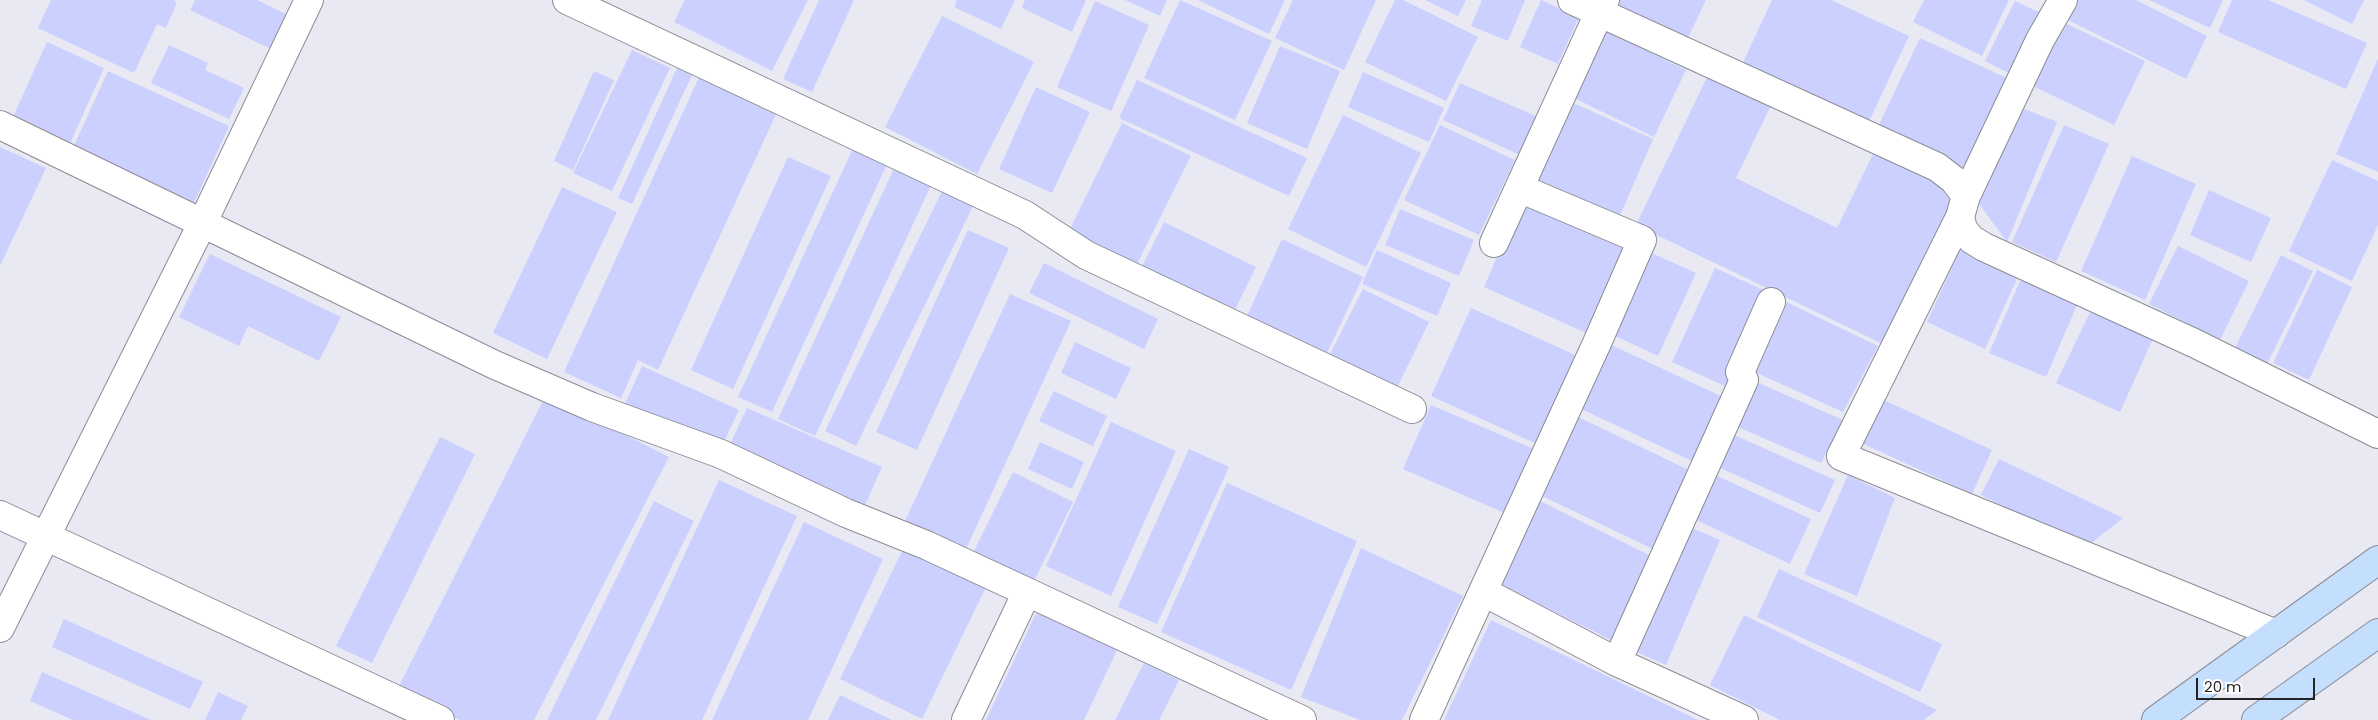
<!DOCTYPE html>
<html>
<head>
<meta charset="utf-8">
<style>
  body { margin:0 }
  #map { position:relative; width:2378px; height:720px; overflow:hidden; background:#e8e9f3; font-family:Poppins,sans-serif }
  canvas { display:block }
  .scale { position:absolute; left:2196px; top:678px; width:119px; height:22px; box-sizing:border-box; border:2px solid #242428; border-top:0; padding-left:6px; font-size:15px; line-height:18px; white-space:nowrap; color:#242428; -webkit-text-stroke:4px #fff; paint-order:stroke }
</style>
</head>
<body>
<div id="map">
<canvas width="2378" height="720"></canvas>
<div class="scale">20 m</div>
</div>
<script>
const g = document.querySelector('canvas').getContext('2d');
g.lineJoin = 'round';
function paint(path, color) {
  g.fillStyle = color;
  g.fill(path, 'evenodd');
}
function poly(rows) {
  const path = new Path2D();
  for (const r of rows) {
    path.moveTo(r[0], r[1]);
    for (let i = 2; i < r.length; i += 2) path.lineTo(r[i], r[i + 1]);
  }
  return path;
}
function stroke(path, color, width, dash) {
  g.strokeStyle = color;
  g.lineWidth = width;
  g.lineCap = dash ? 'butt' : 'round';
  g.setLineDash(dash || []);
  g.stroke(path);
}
const building = poly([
  [51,0,172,0,177,2,166,28,157,24,134,73,38,28],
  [195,0,257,0,288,15,271,49,190,10],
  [685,0,808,0,772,71,674,22],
  [819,0,854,0,812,92,783,79],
  [957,0,1015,0,1001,29,954,7],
  [1025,0,1086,0,1072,32,1022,8],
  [1125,0,1167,0,1160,16],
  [1180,0,1272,41,1235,120,1144,78],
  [1198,0,1285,0,1269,34],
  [1293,0,1376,0,1344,70,1275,38],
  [1395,0,1403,0,1478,37,1446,101,1365,62],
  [1425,0,1466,0,1458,16],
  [1482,0,1525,0,1508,41,1471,26],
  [1541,0,1579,17,1558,64,1520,47],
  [1615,0,1706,0,1684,46,1610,11],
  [1772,0,1831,0,1909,36,1866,128,1740,69],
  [1924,0,2009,0,1982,56,1913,22],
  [2075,0,2136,0,2207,36,2186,79,2066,19],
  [2149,0,2223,0,2210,28],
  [2232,0,2268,0,2367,43,2346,89,2218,32],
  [2304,0,2364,0,2352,24],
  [1095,1,1149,25,1111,111,1057,87],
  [2015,1,2045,15,2015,76,1985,61],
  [942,16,1034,62,977,174,885,127],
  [2063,22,2145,61,2114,125,2033,86],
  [1602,29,1686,70,1654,137,1570,96],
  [1920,38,2011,80,1969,170,1878,127],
  [47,42,104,68,68,148,11,121],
  [169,45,208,63,205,70,244,88,229,119,151,83],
  [1280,46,1340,71,1307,149,1247,123],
  [632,50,670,68,612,191,573,173],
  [2378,59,2378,172,2336,154],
  [677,68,692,75,632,204,618,198],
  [108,71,229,126,193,205,72,150],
  [594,71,614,80,573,170,554,161],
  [1710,71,1773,101,1736,178,1837,228,1873,154,1959,192,1887,346,1636,225],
  [1363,72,1444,108,1429,142,1348,107],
  [700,75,778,110,658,370,638,360,621,398,564,372],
  [1137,80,1307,158,1289,196,1119,118],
  [1460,83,1538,117,1520,155,1443,120],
  [1036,87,1090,112,1052,193,999,169],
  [1567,100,1653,139,1619,218,1533,180],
  [2017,106,2057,122,2007,242,1977,201],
  [1343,115,1421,153,1366,267,1288,229],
  [1122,123,1191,156,1135,268,1067,235],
  [1440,125,1515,160,1479,235,1404,200],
  [2064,125,2109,144,2056,262,2012,242],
  [855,144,889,160,772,412,738,397],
  [0,147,46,168,0,266],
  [2132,156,2196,184,2145,300,2081,271],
  [788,157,831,176,733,389,691,370],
  [2332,160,2378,181,2378,225,2352,281,2289,251],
  [896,164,933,181,815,436,778,419],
  [945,185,976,200,856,446,825,431],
  [562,187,617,212,547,359,493,333],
  [2209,190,2271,218,2251,262,2190,235],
  [1524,196,1634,246,1593,336,1484,287],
  [1400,209,1474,240,1459,276,1385,245],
  [1164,222,1256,267,1231,318,1139,273],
  [968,230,1009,248,917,450,876,432],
  [1282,239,1363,277,1326,355,1246,318],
  [1963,243,2021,270,1985,349,1927,322],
  [2178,246,2249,281,2220,340,2149,304],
  [1377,250,1451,283,1437,316,1362,284],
  [1647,251,1696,273,1658,356,1609,333],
  [210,254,341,317,319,361,248,326,239,346,179,317],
  [2281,255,2313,271,2266,366,2234,350],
  [1044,263,1158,319,1144,349,1029,293],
  [1715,268,1770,293,1727,387,1672,362],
  [2317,270,2352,287,2309,380,2273,363],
  [2023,274,2080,298,2046,377,1989,353],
  [1363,289,1429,322,1394,394,1327,360],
  [1010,294,1071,321,966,549,905,521],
  [1780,299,1878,346,1843,412,1746,368],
  [2093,306,2155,334,2120,412,2056,383],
  [1471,308,1582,358,1541,446,1431,396],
  [1075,342,1131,368,1116,399,1061,373],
  [1605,342,1725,398,1694,462,1575,406],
  [642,366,739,410,720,450,624,406],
  [1752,380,1843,420,1821,463,1731,424],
  [1054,391,1107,416,1093,446,1039,421],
  [546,395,669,457,534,720,460,720,396,692],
  [1873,395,1992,450,1972,494,1853,439],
  [1431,405,1534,449,1507,514,1403,469],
  [747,408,882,467,862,512,726,453],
  [1576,416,1693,472,1655,550,1538,494],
  [1111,422,1176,451,1111,596,1046,566],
  [1730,433,1835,480,1820,513,1714,465],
  [440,437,475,454,372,663,336,646],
  [1040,442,1084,462,1072,489,1028,469],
  [1189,449,1229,467,1157,624,1118,607],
  [1999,459,2123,518,2085,548,1981,495],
  [1013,472,1073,502,1032,585,972,555],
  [1713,474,1811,519,1790,564,1692,518],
  [1848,475,1895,498,1857,596,1804,574],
  [719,480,797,516,702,720,608,720],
  [1227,483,1357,541,1291,690,1161,632],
  [1536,499,1655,558,1613,641,1495,582],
  [654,501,694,521,596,720,547,720],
  [804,522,883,559,808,720,712,720],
  [1687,526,1720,540,1666,665,1634,651],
  [905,545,987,585,922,719,840,679],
  [1361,548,1463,596,1402,720,1360,720,1301,697],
  [1779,569,1942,644,1920,692,1757,617],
  [1038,609,1119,646,1084,720,986,720],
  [1744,615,1937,710,1924,720,1780,720,1710,685],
  [64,619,203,682,190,709,52,647],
  [1491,620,1698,720,1444,720],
  [1144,663,1179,680,1159,720,1115,720],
  [42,672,151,720,73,720,30,701],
  [218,692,248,706,241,720,205,720],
  [840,695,892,720,828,720]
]);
const minor = poly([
  [567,0,1025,215,1086,255,1412,409],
  [1572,0,1937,167,1954,180,1966,196,1960,217,1963,229,1971,239,1984,247,2194,343,2378,434],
  [0,125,495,365,592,407,721,454,846,513,926,545,1302,720],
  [1966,196,2040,40,2063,0],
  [1960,217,1841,456,2276,634],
  [1494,243,1605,0],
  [0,515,440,720],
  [1484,592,1617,662,1744,720],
  [0,628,202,224,309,0],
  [1617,662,1744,380,1740,372,1771,302],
  [966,720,1027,592],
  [1424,720,1597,343,1642,240,1519,188]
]);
const secondary = poly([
  [2156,720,2378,560],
  [2256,720,2378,633]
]);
paint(building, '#cbd0ff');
stroke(minor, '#8b8c95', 30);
stroke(secondary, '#8b8c95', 30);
stroke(minor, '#fff', 28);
stroke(secondary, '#c4defe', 28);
</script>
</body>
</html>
